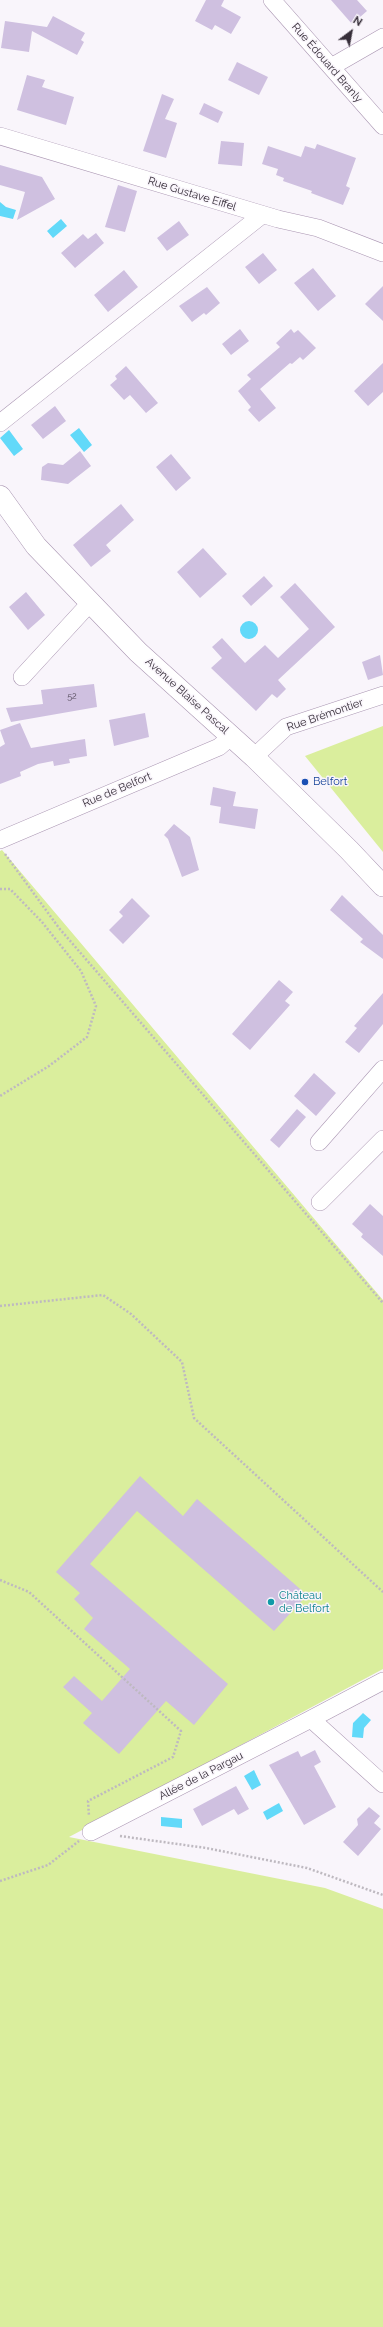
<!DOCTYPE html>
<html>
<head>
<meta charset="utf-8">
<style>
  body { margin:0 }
  #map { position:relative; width:383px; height:2327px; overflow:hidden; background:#f9f5fb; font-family:Raleway,sans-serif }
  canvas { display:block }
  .north { position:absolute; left:331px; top:12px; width:40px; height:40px; -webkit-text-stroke:3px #f9f5fb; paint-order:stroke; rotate:32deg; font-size:11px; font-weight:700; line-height:16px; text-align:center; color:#362e39 }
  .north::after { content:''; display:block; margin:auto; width:14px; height:18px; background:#362e39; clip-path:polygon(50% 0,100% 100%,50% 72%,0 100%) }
</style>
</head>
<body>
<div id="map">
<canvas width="383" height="2327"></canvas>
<div class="north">N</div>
</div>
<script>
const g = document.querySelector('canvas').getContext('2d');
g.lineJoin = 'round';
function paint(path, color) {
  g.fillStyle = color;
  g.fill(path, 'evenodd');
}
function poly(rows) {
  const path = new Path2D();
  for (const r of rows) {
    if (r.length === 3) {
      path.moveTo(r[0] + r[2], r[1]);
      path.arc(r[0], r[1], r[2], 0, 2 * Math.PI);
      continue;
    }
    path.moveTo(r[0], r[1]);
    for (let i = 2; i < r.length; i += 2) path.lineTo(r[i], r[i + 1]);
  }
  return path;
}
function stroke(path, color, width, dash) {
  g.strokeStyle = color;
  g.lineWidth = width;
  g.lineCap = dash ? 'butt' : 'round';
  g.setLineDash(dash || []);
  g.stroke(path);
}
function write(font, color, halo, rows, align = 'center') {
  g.font = font + ' Raleway,sans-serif';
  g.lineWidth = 3;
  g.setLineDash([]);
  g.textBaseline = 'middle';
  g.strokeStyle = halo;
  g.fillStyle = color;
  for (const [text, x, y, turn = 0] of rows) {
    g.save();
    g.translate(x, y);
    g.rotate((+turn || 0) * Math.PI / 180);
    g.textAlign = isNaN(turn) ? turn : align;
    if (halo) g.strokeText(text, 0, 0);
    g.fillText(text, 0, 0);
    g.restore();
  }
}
const green = poly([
  [383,726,383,852,305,756],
  [2,850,383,1300,383,1669,69,1837,325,1888,383,1909,383,2327,0,2327,0,851]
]);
const water = poly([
  [0,202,6,207,16,210,13,219,0,216],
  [61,219,67,226,53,238,47,231],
  [79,428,92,445,84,452,70,435],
  [9,430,23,449,14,456,0,438],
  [249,630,9],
  [363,1713,371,1720,364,1728,363,1738,352,1737,353,1723],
  [254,1770,261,1785,252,1790,244,1776],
  [279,1803,283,1811,267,1820,263,1812],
  [161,1817,182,1819,182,1828,161,1826]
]);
const building = poly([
  [206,0,224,0,221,6,241,17,231,34,215,25,212,30,195,21],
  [331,0,357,0,367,11,352,24],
  [53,16,85,33,81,40,84,42,77,55,32,31,29,52,1,48,5,21,47,27],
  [237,62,268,77,259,95,228,80],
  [27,75,45,80,42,87,74,97,66,125,17,110],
  [162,94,174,99,165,119,177,123,166,158,143,151],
  [204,103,223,112,218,123,199,114],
  [221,141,244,143,242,166,218,164],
  [317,144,356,158,346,186,350,188,343,205,311,193,312,191,283,181,284,178,276,175,278,169,262,164,268,146,301,157,305,146,315,149],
  [0,165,42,177,55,199,17,220,25,192,0,185],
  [118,185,137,191,125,232,105,227],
  [179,221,189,235,167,251,157,238],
  [96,233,104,243,75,268,61,253,83,234,88,239],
  [263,253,277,270,259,284,245,267],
  [313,268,336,296,318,311,294,283],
  [124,270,138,287,108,312,94,295],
  [383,286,383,321,365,304],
  [207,287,220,303,206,315,204,313,192,322,179,306],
  [240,329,249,341,231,355,222,344],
  [291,329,294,333,298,330,316,348,303,360,300,357,292,364,290,363,260,389,276,408,259,422,248,410,251,407,238,391,251,379,247,375,280,347,276,343],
  [383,363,383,392,368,406,354,391],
  [126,366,158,403,146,413,130,395,124,400,110,385,117,379,115,376],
  [55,406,66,421,43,439,31,425],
  [80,451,91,466,68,484,41,480,42,467,48,463,63,465],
  [171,454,191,478,176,491,156,467],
  [121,504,134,520,106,545,111,551,91,567,73,545],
  [203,548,227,574,200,598,177,572],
  [264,576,273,586,251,606,242,596],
  [295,583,335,627,278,680,286,689,277,698,272,694,256,711,211,668,222,658,212,647,222,638,245,663,265,645,278,658,309,629,280,597],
  [26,592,45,615,28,630,9,607],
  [380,655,383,675,368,680,362,662],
  [94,684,97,707,11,722,6,708,43,704,41,690],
  [145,713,149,737,114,746,109,720],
  [20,723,31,748,85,739,87,756,69,759,70,763,54,766,53,761,38,764,20,772,21,776,0,784,0,747,5,744,0,730],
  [213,787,236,792,233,806,258,809,255,829,219,823,221,807,210,805],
  [174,824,190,837,199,870,182,877,168,839,164,835],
  [342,895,383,935,383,959,360,942,363,939,330,910],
  [132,898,150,916,123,944,109,930,123,916,119,912],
  [279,980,293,992,285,1001,290,1005,250,1050,232,1034],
  [383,993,383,1024,359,1053,345,1042,357,1028,354,1026],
  [314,1073,336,1093,316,1116,294,1096],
  [297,1109,306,1117,279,1148,270,1140],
  [370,1204,383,1216,383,1256,361,1237,363,1234,352,1224],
  [140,1476,183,1516,197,1499,307,1595,274,1631,137,1511,90,1564,228,1684,194,1725,166,1701,119,1754,83,1723,92,1713,63,1687,74,1676,102,1701,130,1669,84,1629,93,1618,74,1599,80,1593,56,1572],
  [315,1750,321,1762,314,1766,336,1807,304,1825,269,1765,298,1751,301,1757],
  [236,1786,249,1809,238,1815,234,1809,202,1826,193,1809],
  [369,1807,380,1816,374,1823,381,1829,358,1856,343,1842,358,1825,357,1819]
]);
const path = poly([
  [5,854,59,928,383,1303],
  [0,889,10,889,42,922,81,971,96,1006,87,1037,49,1066,0,1096],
  [0,1306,103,1295,131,1314,182,1362,194,1418,383,1592],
  [0,1580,29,1592,181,1731,173,1757,88,1801,89,1816],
  [120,1836,206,1848,307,1868,383,1895],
  [0,1881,48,1865,79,1841]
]);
const minor = poly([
  [272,0,383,126],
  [331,67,383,37],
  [0,136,278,219,318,228,383,253],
  [0,423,262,215],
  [22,677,90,603],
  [254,757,286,727,383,695],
  [0,840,219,747,232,736],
  [319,1142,383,1069],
  [320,1202,383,1139],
  [383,1681,311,1719,383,1784],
  [91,1832,311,1719]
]);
const major = poly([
  [0,496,36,546,138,652,254,757,349,850,383,886]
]);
const markers = [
  [305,782,4,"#1a4fb4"],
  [271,1602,4,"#0f9aa8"]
];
const numberNames = [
  ["52",72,696]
];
const streetNames = [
  ["Rue Édouard Branly",327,63,49],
  ["Rue Gustave Eiffel",192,194,17],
  ["Avenue Blaise Pascal",187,696,42],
  ["Rue Brémontier",325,715,-19],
  ["Rue de Belfort",117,790,-23],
  ["Allée de la Pargau",201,1776,-27]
];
const transitNames = [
  ["Belfort",313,782]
];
const cultureNames = [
  ["Château",279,1596],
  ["de Belfort",279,1609]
];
paint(green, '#daee9d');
paint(water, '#62d9f9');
paint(building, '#cfc0e0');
stroke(minor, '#aa96b2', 18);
stroke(major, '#aa96b2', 22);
stroke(path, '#beb9c0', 2.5, [2, 2]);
stroke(minor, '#fff', 17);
stroke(major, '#fff', 21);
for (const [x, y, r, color] of markers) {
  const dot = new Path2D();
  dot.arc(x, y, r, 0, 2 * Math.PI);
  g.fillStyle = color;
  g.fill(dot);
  stroke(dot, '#f9f5fb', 1.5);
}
write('9px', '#5c5263', null, numberNames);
write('11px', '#362e39', '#f9f5fb', streetNames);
write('11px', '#164399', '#f9f5fb', transitNames, 'left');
write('11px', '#0d838f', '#f9f5fb', cultureNames, 'left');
</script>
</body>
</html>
